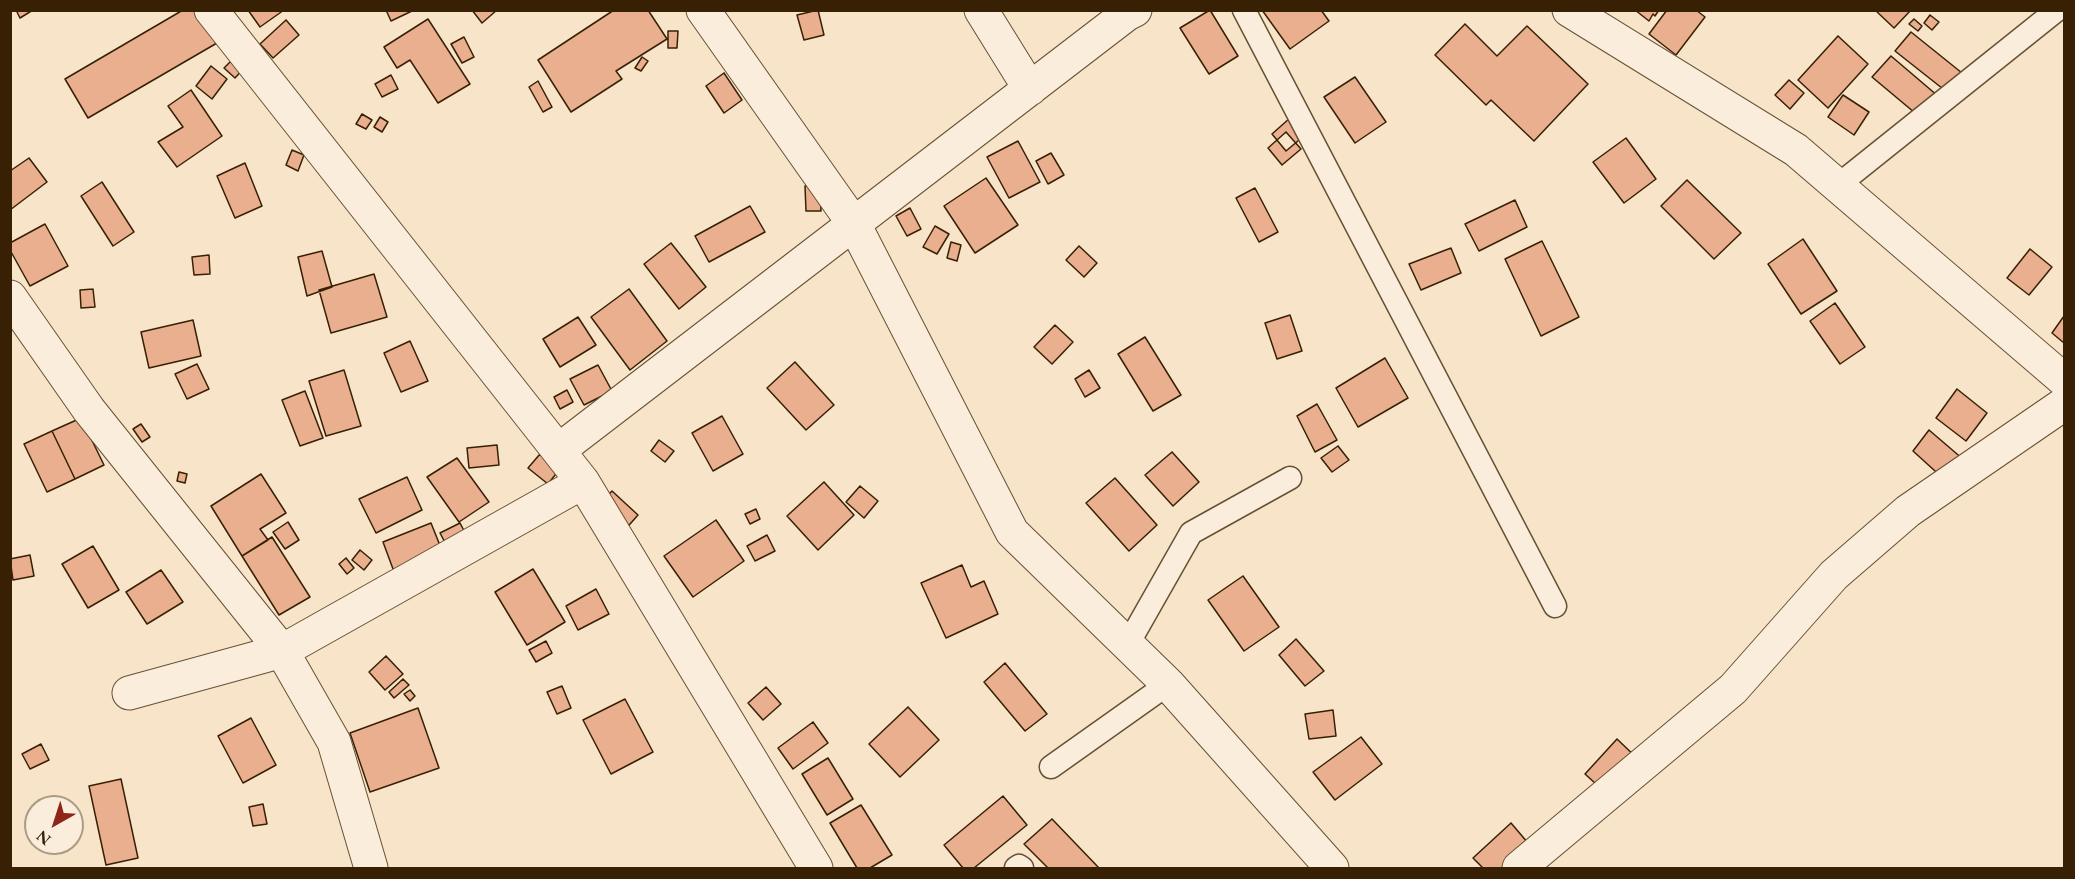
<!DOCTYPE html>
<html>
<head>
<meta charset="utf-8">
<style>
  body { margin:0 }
  #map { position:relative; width:2075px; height:879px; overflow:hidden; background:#f7e4c9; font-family:"EB Garamond",serif }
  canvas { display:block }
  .frame { position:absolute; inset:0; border:12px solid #372003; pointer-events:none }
  .north { position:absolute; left:24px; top:795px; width:60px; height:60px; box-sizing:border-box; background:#faeddc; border:2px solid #ac9b85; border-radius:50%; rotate:219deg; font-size:16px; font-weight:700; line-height:24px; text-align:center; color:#372003 }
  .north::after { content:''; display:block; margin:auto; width:21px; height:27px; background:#8f2418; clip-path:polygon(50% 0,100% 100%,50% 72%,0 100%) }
</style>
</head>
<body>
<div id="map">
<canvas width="2075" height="879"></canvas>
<div class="frame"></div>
<div class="north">N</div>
</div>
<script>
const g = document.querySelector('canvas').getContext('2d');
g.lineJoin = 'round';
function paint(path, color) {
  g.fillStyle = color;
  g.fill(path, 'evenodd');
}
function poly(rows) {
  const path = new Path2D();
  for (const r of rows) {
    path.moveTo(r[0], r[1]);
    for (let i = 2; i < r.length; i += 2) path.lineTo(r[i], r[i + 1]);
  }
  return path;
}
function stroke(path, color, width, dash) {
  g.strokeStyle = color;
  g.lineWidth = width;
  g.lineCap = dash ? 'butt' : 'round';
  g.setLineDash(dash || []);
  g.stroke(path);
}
const building = poly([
  [16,10,33,10,20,18,16,10],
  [183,10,198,10,217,43,88,118,65,79,183,10],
  [248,10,284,10,260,27,248,10],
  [386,10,412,10,412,11,391,21,386,10],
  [472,10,497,10,482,23,472,10],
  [614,10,648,10,667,39,616,71,622,79,571,112,538,60,614,10],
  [818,10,824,35,804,40,797,15,818,10],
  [1210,10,1238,56,1209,74,1180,28,1210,10],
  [1262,10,1321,10,1329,21,1290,49,1262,10],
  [1635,10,1659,10,1655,16,1653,14,1649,21,1635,10],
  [1667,10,1696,10,1705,17,1676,55,1649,34,1667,10],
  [1875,10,1911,10,1894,28,1875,10],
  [1930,15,1939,22,1932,30,1924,23,1930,15],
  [428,19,470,84,438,103,410,60,397,68,384,47,428,19],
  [1914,19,1922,26,1918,31,1909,24,1914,19],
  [286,20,299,35,273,58,260,44,286,20],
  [1465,24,1497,56,1527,26,1588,84,1534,141,1491,100,1486,105,1435,55,1465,24],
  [668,31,678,31,677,48,668,48,668,31],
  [1911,32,1967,77,1952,96,1895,51,1911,32],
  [1838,36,1868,64,1828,108,1798,80,1838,36],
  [464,37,474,57,462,63,451,44,464,37],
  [236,56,247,65,235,78,224,68,236,56],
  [1891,56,1945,102,1927,123,1872,77,1891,56],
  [642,57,648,61,641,71,635,68,642,57],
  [211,66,227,79,212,99,196,86,211,66],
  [724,73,742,100,724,113,706,86,724,73],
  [391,75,398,89,382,97,375,84,391,75],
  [1355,77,1386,122,1355,143,1324,97,1355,77],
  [1789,80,1804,93,1790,109,1775,95,1789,80],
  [538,81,552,107,543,112,529,87,538,81],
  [191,90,222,136,177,167,158,142,183,127,168,106,191,90],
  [1843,95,1869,112,1854,135,1828,117,1843,95],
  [362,114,372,120,366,129,356,124,362,114],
  [380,117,388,122,382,132,374,127,380,117],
  [1290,118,1305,135,1286,151,1272,134,1290,118],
  [1286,132,1301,149,1282,165,1268,148,1286,132],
  [1626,138,1656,179,1624,203,1593,162,1626,138],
  [1018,141,1040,182,1009,198,987,157,1018,141],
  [292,150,304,155,298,171,286,165,292,150],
  [1051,153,1064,175,1048,184,1036,161,1051,153],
  [29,158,47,182,10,210,10,171,29,158],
  [245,163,262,206,235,218,217,176,245,163],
  [986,178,1018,225,975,253,944,206,986,178],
  [1687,180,1741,233,1714,259,1661,206,1687,180],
  [102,182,134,232,113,246,81,196,102,182],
  [820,185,821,211,806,211,805,186,820,185],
  [1255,188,1278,232,1259,242,1236,198,1255,188],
  [1515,200,1527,227,1479,251,1465,224,1515,200],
  [750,206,765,232,709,262,695,236,750,206],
  [910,208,921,229,907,236,896,216,910,208],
  [45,224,68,266,30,286,10,250,10,243,45,224],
  [935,226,949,234,937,254,923,247,935,226],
  [1803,239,1837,291,1801,314,1768,264,1803,239],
  [1542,241,1579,317,1541,336,1505,259,1542,241],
  [951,242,961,245,957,261,947,258,951,242],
  [671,243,706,287,679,309,644,264,671,243],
  [1079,246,1097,263,1084,277,1066,260,1079,246],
  [1451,248,1461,273,1421,290,1409,264,1451,248],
  [2030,249,2052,267,2029,295,2007,278,2030,249],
  [322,251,332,287,307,296,298,257,322,251],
  [209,255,210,274,194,275,192,257,209,255],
  [374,274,387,317,331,333,319,290,374,274],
  [93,289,95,307,81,308,80,290,93,289],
  [629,289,667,341,630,370,591,317,629,289],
  [1835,303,1865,347,1840,364,1810,321,1835,303],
  [1290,315,1302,351,1277,359,1265,323,1290,315],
  [2064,316,2064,343,2052,333,2064,316],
  [578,317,596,345,560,367,543,339,578,317],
  [193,320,201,356,149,368,141,332,193,320],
  [1055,325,1073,342,1052,364,1034,347,1055,325],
  [1145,337,1181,395,1153,411,1118,354,1145,337],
  [410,341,428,381,401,392,384,353,410,341],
  [1385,358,1408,398,1358,427,1336,388,1385,358],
  [795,362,834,405,806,430,767,388,795,362],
  [197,364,209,389,187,399,175,374,197,364],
  [598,365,612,391,584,405,570,379,598,365],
  [344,370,361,426,326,436,309,381,344,370],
  [1089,370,1100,388,1085,397,1075,379,1089,370],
  [1957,389,1987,413,1966,441,1936,418,1957,389],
  [567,390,573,402,560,409,554,397,567,390],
  [305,391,323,438,300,446,282,400,305,391],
  [1317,404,1337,440,1315,452,1297,416,1317,404],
  [722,416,743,454,713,471,692,433,722,416],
  [81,418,104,465,75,479,52,431,81,418],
  [141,424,150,437,142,442,133,429,141,424],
  [1929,430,1964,460,1946,481,1913,451,1929,430],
  [52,431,75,479,47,492,24,444,52,431],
  [659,440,674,451,665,462,651,451,659,440],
  [497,445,499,465,469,468,467,448,497,445],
  [1338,446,1349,460,1332,472,1321,458,1338,446],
  [1172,452,1199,482,1173,506,1145,475,1172,452],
  [540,454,559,470,548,484,528,468,540,454],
  [457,458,489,502,459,522,427,477,457,458],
  [179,472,187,474,185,483,177,481,179,472],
  [261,474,286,513,260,529,268,540,242,556,211,506,261,474],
  [407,477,422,510,376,533,359,499,407,477],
  [1115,478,1157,525,1129,551,1086,503,1115,478],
  [824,482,854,515,818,550,787,516,824,482],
  [860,486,878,501,864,518,846,502,860,486],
  [612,491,638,515,623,532,596,508,612,491],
  [756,509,760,519,750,524,745,514,756,509],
  [716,520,744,561,693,597,664,556,716,520],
  [288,522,299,540,285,549,273,532,288,522],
  [431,523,445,558,396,577,383,542,431,523],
  [460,523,470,542,450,552,440,533,460,523],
  [767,535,775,551,755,561,747,546,767,535],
  [272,537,310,597,279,615,242,556,272,537],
  [93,546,119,590,88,608,62,564,93,546],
  [360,550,372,560,364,570,352,560,360,550],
  [30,555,34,576,13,580,10,559,30,555],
  [346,558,354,568,347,574,339,564,346,558],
  [962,565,971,587,984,581,998,614,946,638,921,583,962,565],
  [533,569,565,622,527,645,495,592,533,569],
  [161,570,183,602,147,624,126,592,161,570],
  [1243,576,1279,627,1244,651,1208,600,1243,576],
  [596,589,609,614,578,630,566,606,596,589],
  [1296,639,1324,671,1305,686,1279,655,1296,639],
  [546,641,552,653,536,662,529,650,546,641],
  [386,656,403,674,385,690,369,672,386,656],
  [1005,663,1047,714,1025,731,984,682,1005,663],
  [403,679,409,685,394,698,389,692,403,679],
  [562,686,571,708,557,714,547,692,562,686],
  [766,687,781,704,763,720,748,703,766,687],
  [410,690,415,696,410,701,404,694,410,690],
  [625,699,653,752,611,774,583,720,625,699],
  [908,707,939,740,900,777,869,744,908,707],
  [418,708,439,768,370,792,350,733,418,708],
  [1333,710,1336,736,1309,739,1305,714,1333,710],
  [251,718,276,765,243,783,218,736,251,718],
  [813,722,828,743,793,769,778,748,813,722],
  [1361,737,1382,764,1335,800,1313,772,1361,737],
  [1617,739,1639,760,1607,794,1585,774,1617,739],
  [41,744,49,760,30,769,22,754,41,744],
  [828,758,853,799,827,815,802,774,828,758],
  [121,779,138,858,106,865,89,786,121,779],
  [1003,796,1027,825,974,868,963,868,944,845,1003,796],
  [263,804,267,824,253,826,249,807,263,804],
  [861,805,892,855,870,868,857,868,830,823,861,805],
  [1052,819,1099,868,1048,868,1024,844,1052,819],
  [1511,823,1534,850,1514,868,1483,868,1473,858,1511,823]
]);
const service = poly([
  [1244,10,1555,606],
  [1837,186,2057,10],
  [1128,644,1191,533,1290,478],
  [1051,767,1168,684],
  [1016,868,1019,866,1022,868]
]);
const minor = poly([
  [211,10,583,482,816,868],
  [703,10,854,224,1012,532,1168,684,1332,868],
  [981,10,1030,89],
  [1569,10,1796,150,2064,380],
  [10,297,89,410,282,651,334,742,371,868],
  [559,450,1127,14,1135,10],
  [129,693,282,651,583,482],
  [1519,868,1733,689,1834,575,1908,511,2064,404]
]);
paint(building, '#e9af8f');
stroke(building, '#372003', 1.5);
stroke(service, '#675134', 25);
stroke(minor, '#675134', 35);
stroke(service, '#faeddc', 22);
stroke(minor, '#faeddc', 33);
</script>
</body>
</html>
